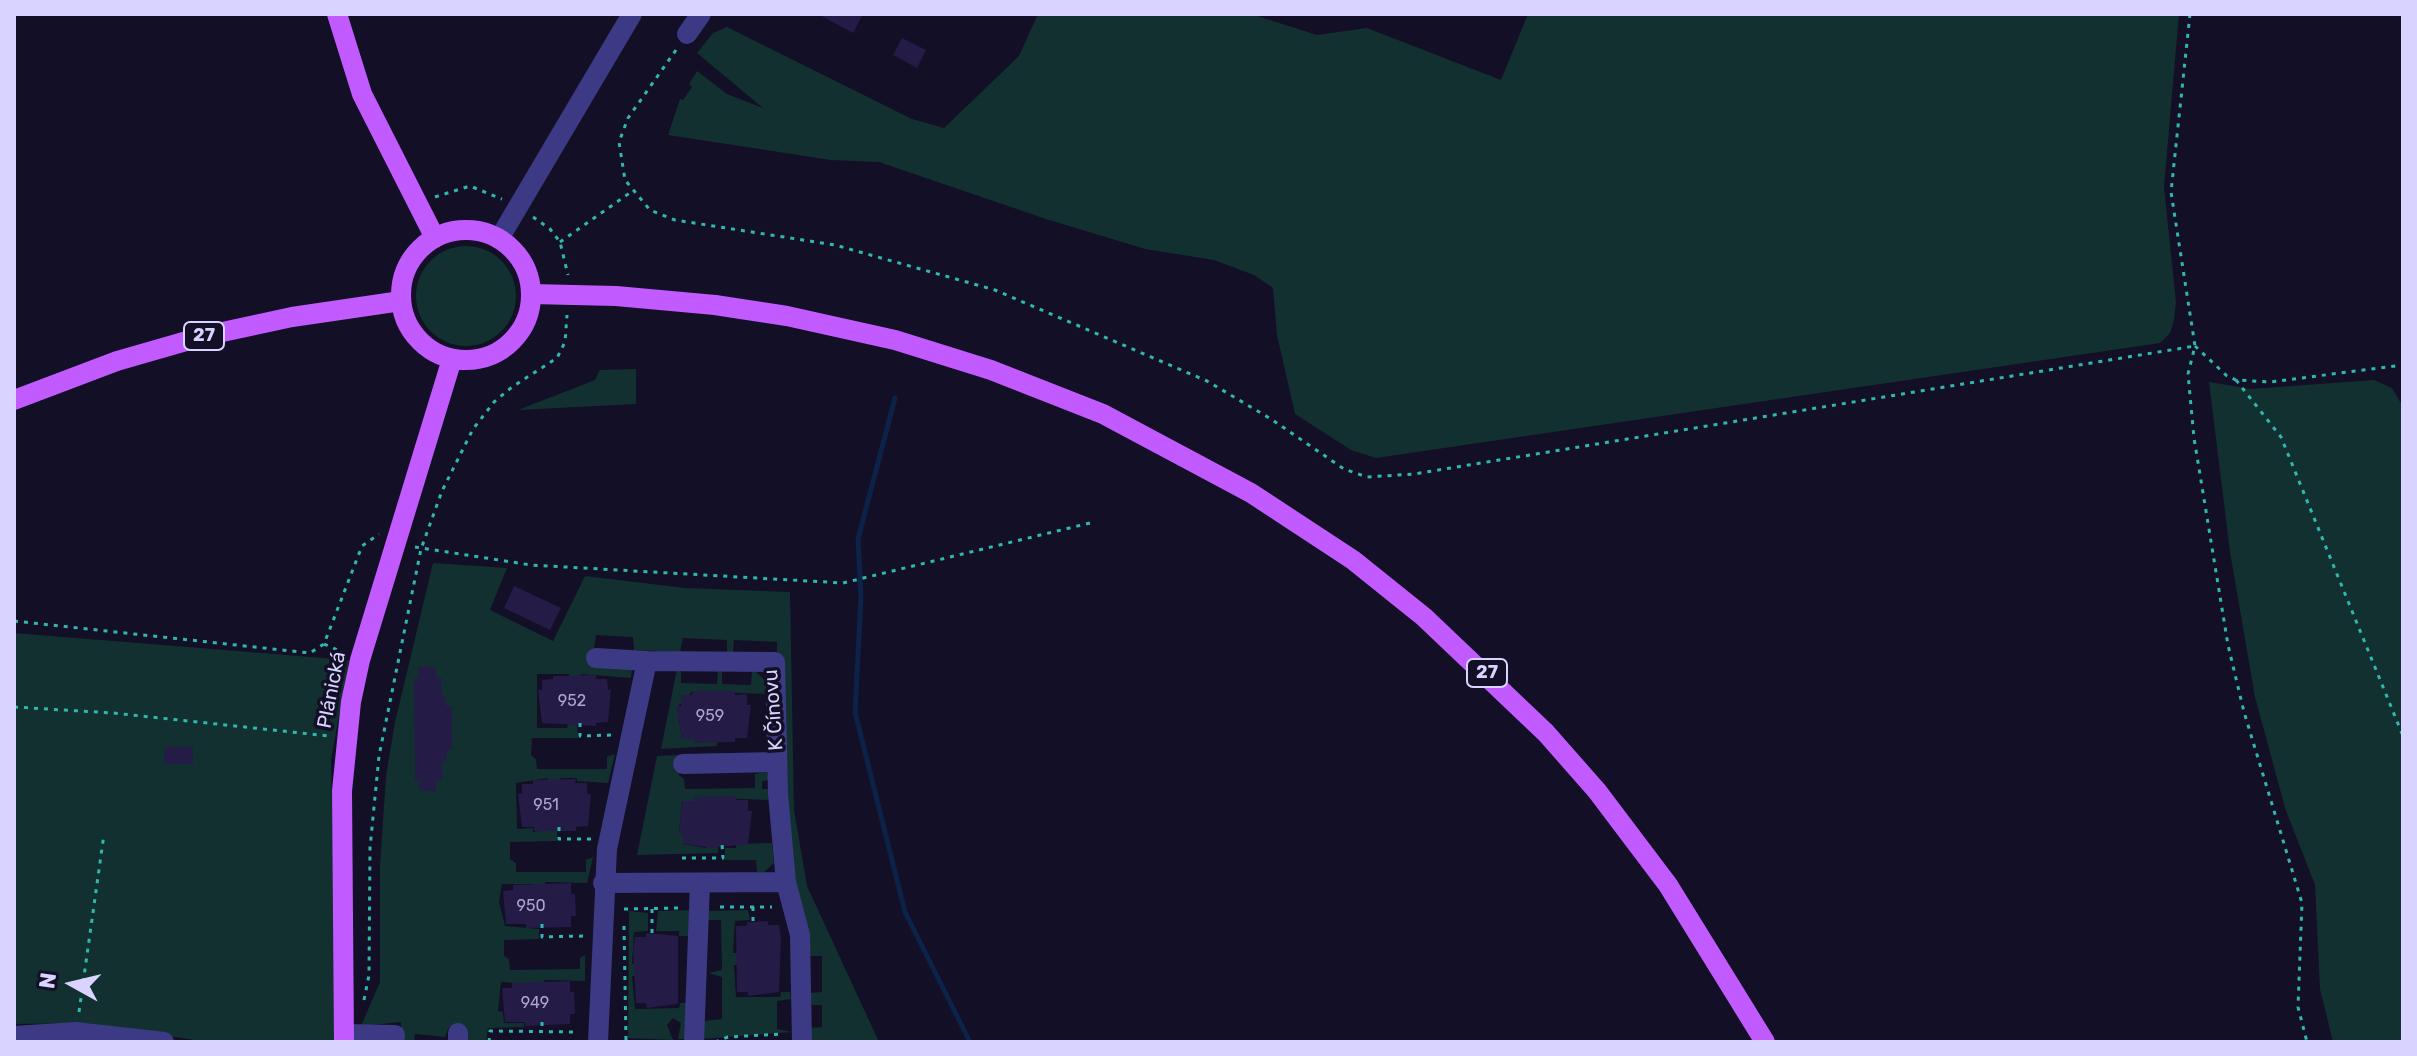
<!DOCTYPE html>
<html>
<head>
<meta charset="utf-8">
<style>
  body { margin:0 }
  #map { position:relative; width:2417px; height:1056px; overflow:hidden; background:#130f26; font-family:Rubik,sans-serif }
  canvas { display:block }
  .frame { position:absolute; inset:0; border:16px solid #d9d4ff; pointer-events:none }
  .north { position:absolute; left:32px; top:944px; width:80px; height:80px; -webkit-text-stroke:6px #130f26; paint-order:stroke; rotate:278deg; font-size:22px; font-weight:700; line-height:32px; text-align:center; color:#d9d4ff }
  .north::after { content:''; display:block; margin:auto; width:28px; height:36px; background:#d9d4ff; clip-path:polygon(50% 0,100% 100%,50% 72%,0 100%) }
</style>
</head>
<body>
<div id="map">
<canvas width="2417" height="1056"></canvas>
<div class="frame"></div>
<div class="north">N</div>
</div>
<script>
const g = document.querySelector('canvas').getContext('2d');
g.lineJoin = 'round';
function paint(path, color) {
  g.fillStyle = color;
  g.fill(path, 'evenodd');
}
function poly(rows) {
  const path = new Path2D();
  for (const r of rows) {
    if (r.length === 3) {
      path.moveTo(r[0] + r[2], r[1]);
      path.arc(r[0], r[1], r[2], 0, 2 * Math.PI);
      continue;
    }
    path.moveTo(r[0], r[1]);
    for (let i = 2; i < r.length; i += 2) path.lineTo(r[i], r[i + 1]);
  }
  return path;
}
function stroke(path, color, width, dash) {
  g.strokeStyle = color;
  g.lineWidth = width;
  g.lineCap = dash ? 'butt' : 'round';
  g.setLineDash(dash || []);
  g.stroke(path);
}
function write(font, color, halo, rows, align = 'center') {
  g.font = font + ' Rubik,sans-serif';
  g.lineWidth = 7;
  g.setLineDash([]);
  g.textBaseline = 'middle';
  g.strokeStyle = halo;
  g.fillStyle = color;
  for (const [text, x, y, turn = 0] of rows) {
    g.save();
    g.translate(x, y);
    g.rotate((+turn || 0) * Math.PI / 180);
    g.textAlign = isNaN(turn) ? turn : align;
    if (halo) g.strokeText(text, 0, 0);
    g.fillText(text, 0, 0);
    g.restore();
  }
}
const green = poly([
  [1038,14,1251,14,1317,35,1367,28,1501,80,1528,14,2179,14,2164,187,2176,302,2174,320,2170,333,2160,343,1376,458,1351,450,1295,414,1277,335,1273,288,1254,275,1214,260,1145,249,1046,219,879,162,831,160,668,135,680,99,683,100,692,87,689,84,697,71,727,94,763,108,697,53,713,33,727,27,912,119,944,128,1019,56],
  [466,296,50],
  [636,369,636,404,518,410,595,380,600,370],
  [2374,380,2392,388,2402,405,2403,1042,2333,1042,2320,989,2315,885,2285,808,2255,697,2230,552,2209,382,2251,389],
  [433,563,507,568,490,610,553,641,585,576,685,588,790,592,794,810,807,886,879,1042,803,1042,808,1028,822,1027,822,1005,810,1005,809,993,822,992,822,956,809,956,806,919,800,908,789,841,783,656,777,656,777,642,734,640,733,654,727,654,727,640,683,638,680,652,634,650,633,637,596,635,592,665,632,669,631,678,581,674,580,681,569,682,569,674,537,674,537,728,567,728,568,724,577,724,578,738,532,738,531,755,536,759,537,769,607,769,607,757,615,754,608,783,577,781,577,778,560,778,560,786,549,786,548,778,516,783,517,829,533,828,533,832,557,828,557,841,510,842,510,859,516,863,516,872,586,872,586,860,593,857,587,883,545,882,545,887,534,887,533,884,502,884,499,902,505,926,539,929,539,939,504,940,504,956,509,959,510,970,580,969,580,958,585,955,585,981,544,980,544,985,501,982,498,1011,503,1012,504,1023,524,1023,524,1027,488,1028,486,1042,465,1042,465,1027,449,1027,445,1037,415,1034,414,1042,401,1042,401,1022,361,1026,380,982,380,866,386,776,395,722],
  [14,633,349,660,331,760,337,1042,207,1042,88,1023,14,1024],
  [677,669,681,671,681,683,717,684,718,670,722,670,722,684,751,685,752,671,756,672,765,680,767,694,693,691,677,707,682,739,694,739,694,743,717,738,717,746,661,749],
  [718,753,718,757,679,758,679,775,684,779,685,789,755,788,755,774,767,772,769,780,762,781,762,789,769,789,768,800,694,797,694,801,682,801,679,833,683,834,683,844,706,848,706,844,718,844,718,853,637,855,657,756],
  [772,843,774,863,763,873,757,872,756,860,725,860,725,848,736,848,736,844],
  [695,910,689,936,679,936,679,931,656,931,658,911],
  [748,910,750,920,735,921,733,953,739,953,740,965,734,965,736,997,780,997,781,992,790,992,791,999,777,1001,777,1029,792,1032,702,1039,704,1021,722,1019,722,977,708,973,722,970,721,920,708,920,707,911],
  [629,911,648,913,648,931,634,932,632,964,638,965,638,976,632,976,635,1009,679,1008,680,1003,690,1003,691,1039,678,1039,681,1023,673,1018,667,1025,673,1040,628,1038]
]);
const stream = poly([
  [895,398,858,539,861,596,855,712,905,912,970,1042]
]);
const building = poly([
  [818,14,863,14,853,33],
  [902,38,926,50,917,68,893,55],
  [514,586,561,608,550,630,504,608],
  [418,667,436,667,436,677,441,677,442,697,446,697,446,706,452,706,452,750,446,750,447,761,442,761,442,780,436,780,436,791,420,791,419,781,415,781,414,678,418,678],
  [596,675,596,679,607,679,608,690,611,689,608,722,596,723,596,726,542,723,538,690,542,690,542,680,553,679,553,676],
  [693,691,735,691,735,695,747,694,747,705,751,705,747,738,735,738,735,742,694,743,694,739,682,739,677,706,681,706,681,695,692,695],
  [165,747,193,747,193,764,164,764],
  [576,779,575,783,587,783,587,794,591,794,588,826,576,827,576,831,534,831,534,827,522,827,518,794,522,794,522,784,533,784,533,780],
  [736,796,736,800,748,800,748,811,752,811,748,844,712,848,683,844,683,834,679,834,682,801,694,801,694,797],
  [571,883,571,894,575,894,576,916,571,916,571,927,526,928,526,924,506,924,503,891,513,890,513,885],
  [768,921,768,925,779,925,781,937,779,992,748,996,748,992,737,992,736,926,747,926,747,922],
  [646,933,678,936,678,1004,647,1008,646,1003,636,1003,633,950,635,937,646,937],
  [570,981,570,992,574,992,575,1014,570,1014,570,1024,525,1026,525,1022,505,1022,502,988,512,988,512,983]
]);
const path = poly([
  [2190,14,2171,192,2195,346,2188,374,2194,438,2228,645,2244,712,2302,903,2298,1007,2307,1042],
  [676,50,628,118,619,142,625,180,650,210,675,220,835,245,995,290,1207,381,1271,419,1344,469,1367,477,1414,474,2195,346],
  [435,197,470,186,502,199],
  [533,217,550,229,560,242,568,275],
  [560,242,631,192],
  [2195,346,2227,376,2236,380,2270,382,2403,365],
  [2236,380,2281,437,2403,736],
  [415,547,531,565,843,583,1090,523],
  [14,621,310,653,324,644,362,546,379,534],
  [324,644,342,652],
  [14,707,113,713,329,736],
  [580,723,580,736,612,735],
  [559,827,559,839,592,839],
  [682,858,723,858,722,844],
  [720,907,772,907],
  [753,907,753,922],
  [624,909,680,908],
  [542,924,542,937,585,936],
  [624,926,626,1042],
  [652,933,652,909],
  [364,1000,369,975,370,848,379,756,421,549,442,491,473,429,494,402,512,387,557,358,565,342,567,315],
  [79,1012,104,834],
  [542,1022,542,1031],
  [489,1042,490,1031,579,1032],
  [715,1042,728,1037,782,1034]
]);
const minor = poly([
  [687,34,701,14],
  [499,239,632,14],
  [596,658,647,661,607,849,598,1042],
  [647,661,775,662,778,794,786,882],
  [683,764,777,762],
  [603,883,786,882,800,935,802,1042],
  [344,1034,395,1035,394,1042],
  [14,1036,76,1032,164,1042],
  [458,1042,458,1033],
  [694,1042,700,883]
]);
const major = poly([
  [337,14,362,94,435,238],
  [466,295,65],
  [531,294,616,296,715,305,787,316,895,340,991,370,1103,414,1251,493,1353,560,1424,617,1546,733,1597,791,1668,885,1765,1042],
  [14,400,117,361,204,336,292,317,401,301],
  [344,1042,342,791,351,702,360,660,452,359]
]);
const numberNames = [
  ["952",572,701],
  ["959",710,716],
  ["951",546,805],
  ["950",531,906],
  ["949",535,1003]
];
const shields = [
  [204,336,40],
  [1487,673,40]
];
const shieldNames = [
  ["27",204,336],
  ["27",1487,673]
];
const streetNames = [
  ["Plánická",332,690,-79],
  ["K Čínovu",774,710,-94]
];
paint(green, '#12302f');
stroke(stream, '#0c2248', 5);
paint(building, '#241b47');
stroke(path, '#2fb8b0', 3, [4, 6]);
stroke(minor, '#3d3a85', 20);
stroke(major, '#c25bff', 20);
write('16px', '#aca6d1', null, numberNames);
for (const [x, y, w] of shields) {
  const box = new Path2D();
  box.roundRect(x - w / 2, y - 14, w, 28, 6);
  g.fillStyle = '#130f26';
  g.fill(box);
  stroke(box, '#d9d4ff', 2);
}
write('bold 18px', '#d9d4ff', null, shieldNames);
write('20px', '#d9d4ff', '#130f26', streetNames);
</script>
</body>
</html>
